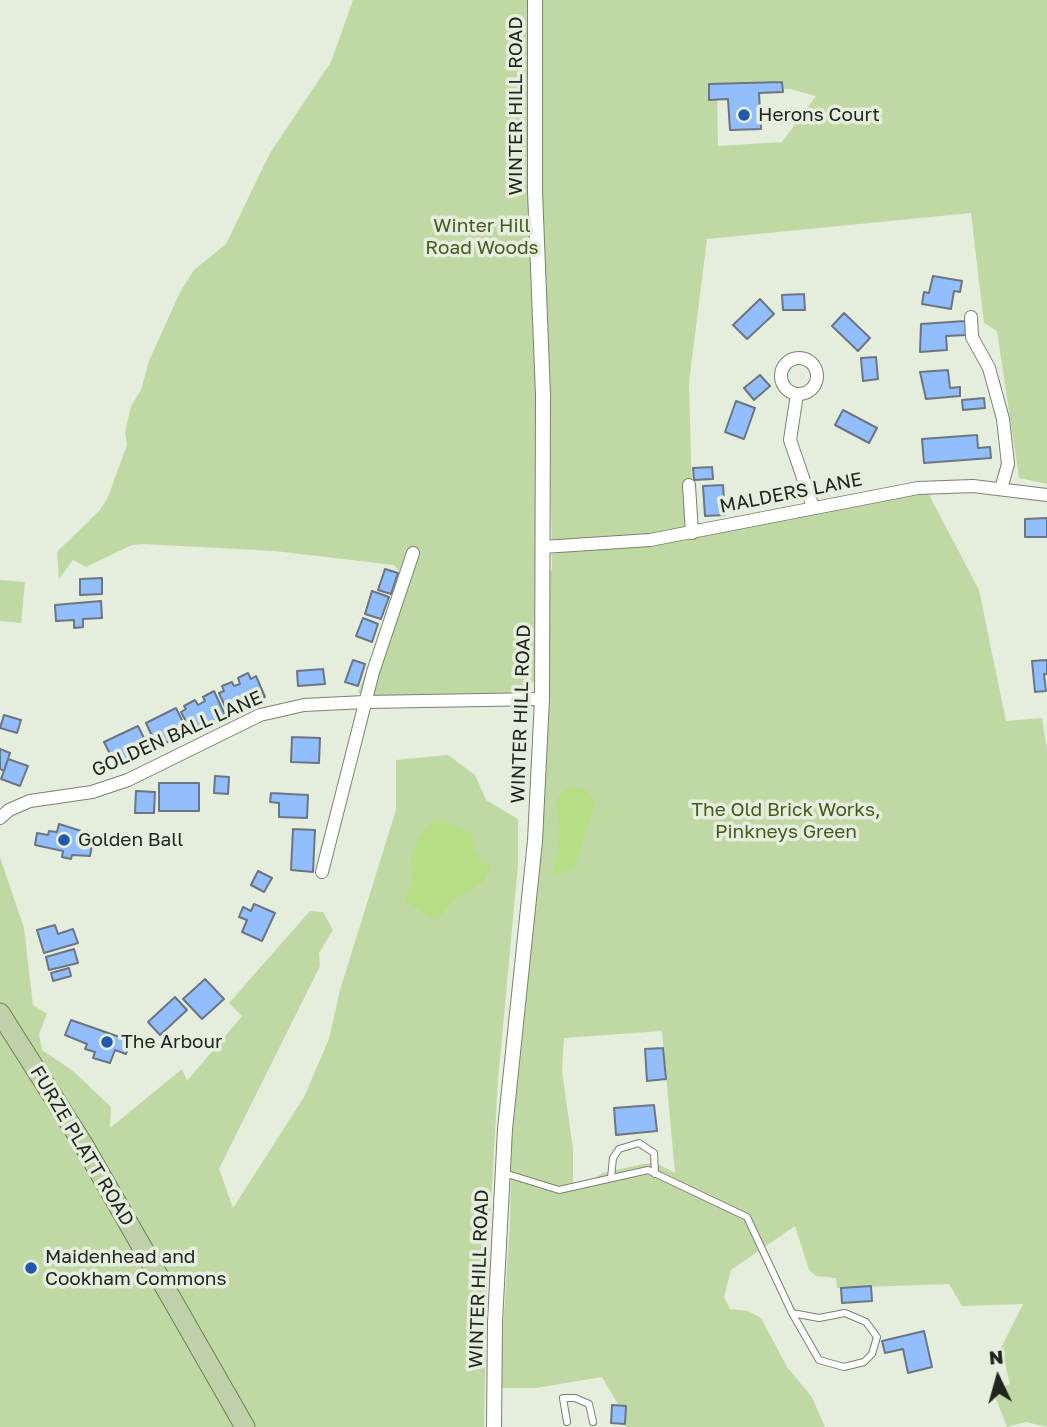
<!DOCTYPE html>
<html>
<head>
<meta charset="utf-8">
<style>
  body { margin:0 }
  #map { position:relative; width:1047px; height:1427px; overflow:hidden; background:#e5eddd; font-family:"Golos Text",sans-serif }
  canvas { display:block }
  .north { position:absolute; left:963px; top:1343px; width:70px; height:70px; -webkit-text-stroke:5px #e5eddd; paint-order:stroke; rotate:355deg; font-size:19px; font-weight:700; line-height:28px; text-align:center; color:#22241e }
  .north::after { content:''; display:block; margin:auto; width:24px; height:32px; background:#22241e; clip-path:polygon(50% 0,100% 100%,50% 72%,0 100%) }
</style>
</head>
<body>
<div id="map">
<canvas width="1047" height="1427"></canvas>
<div class="north">N</div>
</div>
<script>
const g = document.querySelector('canvas').getContext('2d');
g.lineJoin = 'round';
function paint(path, color) {
  g.fillStyle = color;
  g.fill(path, 'evenodd');
}
function poly(rows) {
  const path = new Path2D();
  for (const r of rows) {
    if (r.length === 3) {
      path.moveTo(r[0] + r[2], r[1]);
      path.arc(r[0], r[1], r[2], 0, 2 * Math.PI);
      continue;
    }
    path.moveTo(r[0], r[1]);
    for (let i = 2; i < r.length; i += 2) path.lineTo(r[i], r[i + 1]);
  }
  return path;
}
function stroke(path, color, width, dash) {
  g.strokeStyle = color;
  g.lineWidth = width;
  g.lineCap = dash ? 'butt' : 'round';
  g.setLineDash(dash || []);
  g.stroke(path);
}
function write(font, color, halo, rows, align = 'center') {
  g.font = font + ' "Golos Text",sans-serif';
  g.lineWidth = 7;
  g.setLineDash([]);
  g.textBaseline = 'middle';
  g.strokeStyle = halo;
  g.fillStyle = color;
  for (const [text, x, y, turn = 0] of rows) {
    g.save();
    g.translate(x, y);
    g.rotate((+turn || 0) * Math.PI / 180);
    g.textAlign = isNaN(turn) ? turn : align;
    if (halo) g.strokeText(text, 0, 0);
    g.fillText(text, 0, 0);
    g.restore();
  }
}
const green = poly([
  [353,0,1047,0,1047,484,1019,478,997,331,984,323,971,213,707,239,689,382,693,530,552,552,550,455,535,455,536,679,522,694,381,697,358,693,402,575,394,565,275,551,143,544,132,545,86,567,73,560,59,579,57,552,99,511,108,497,127,445,125,433,131,406,141,390,149,361,180,292,194,270,226,244,270,153,331,62],
  [717,89,790,89,816,96,782,142,718,146],
  [926,489,979,590,1006,721,1042,718,1047,750,1047,1427,1026,1422,1007,1427,993,1391,1010,1384,1001,1348,1023,1304,962,1306,949,1284,837,1288,836,1278,816,1276,809,1270,795,1226,731,1270,724,1297,730,1309,748,1311,761,1318,787,1367,812,1397,825,1427,625,1427,626,1418,602,1377,536,1388,499,1388,510,1222,512,1118,543,837,548,576,552,569,552,554,694,533],
  [662,1031,675,1173,656,1163,643,1164,603,1173,586,1183,573,1183,573,1149,562,1071,564,1038],
  [0,580,25,582,21,623,0,621],
  [448,755,475,775,486,800,518,819,518,865,498,1080,487,1275,484,1427,0,1427,0,857,24,928,33,1005,47,1014,39,1034,42,1050,73,1071,111,1107,110,1128,182,1069,187,1081,242,1016,229,1003,310,911,323,912,333,930,319,953,320,966,219,1169,233,1208,304,1097,329,1039,340,990,396,810,396,760]
]);
const water = poly([
  [570,786,588,790,595,803,574,870,553,874,559,839,556,799],
  [442,819,473,835,474,851,482,862,492,864,484,881,453,900,437,921,404,901,412,883,411,854,427,826]
]);
const building = poly([
  [782,82,783,92,759,93,761,129,730,130,728,99,709,100,709,84,782,82],
  [933,276,962,281,960,292,954,291,951,309,922,304,924,292,929,293,933,276],
  [804,294,805,310,783,310,782,295,804,294],
  [760,299,774,314,747,339,733,325,760,299],
  [844,313,870,338,858,351,832,326,844,313],
  [965,321,966,335,946,336,947,350,920,352,921,324,965,321],
  [876,357,878,379,863,381,861,358,876,357],
  [948,370,950,388,960,387,960,396,926,399,920,372,948,370],
  [760,375,770,386,754,400,744,388,760,375],
  [984,398,985,408,963,410,962,400,984,398],
  [736,401,755,408,744,439,725,432,736,401],
  [843,410,877,428,869,443,835,425,843,410],
  [977,435,978,448,990,447,991,458,924,463,922,439,977,435],
  [712,467,713,479,694,480,693,468,712,467],
  [723,485,725,515,705,516,703,486,723,485],
  [1047,518,1047,537,1025,537,1025,519,1047,518],
  [385,569,398,573,391,594,378,590,385,569],
  [102,578,102,594,80,595,80,579,102,578],
  [372,591,389,597,381,619,365,614,372,591],
  [101,601,102,618,83,619,83,627,74,628,74,620,56,621,55,605,101,601],
  [363,618,378,624,372,642,356,636,363,618],
  [353,660,365,664,358,686,345,682,353,660],
  [1047,660,1047,674,1044,674,1046,691,1035,692,1032,661,1047,660],
  [323,669,325,684,298,686,297,671,323,669],
  [248,673,251,679,256,676,265,697,228,713,219,693,224,691,222,686,232,682,234,686,240,684,238,678,248,673],
  [214,691,225,715,191,731,181,712,186,709,184,706,195,700,198,705,205,701,203,697,214,691],
  [176,708,188,732,157,747,146,723,176,708],
  [4,715,21,720,17,733,0,728,4,715],
  [138,726,149,748,115,764,104,742,138,726],
  [292,737,320,738,319,763,291,762,292,737],
  [0,749,10,753,4,771,0,769,0,749],
  [8,759,28,766,20,786,1,779,8,759],
  [215,776,229,777,228,794,214,793,215,776],
  [159,783,199,783,199,811,159,811,159,783],
  [136,791,155,792,154,813,135,813,136,791],
  [271,793,308,795,307,818,279,817,279,803,270,802,271,793],
  [59,824,94,835,90,856,72,855,71,859,62,857,63,851,35,845,37,833,48,835,49,831,57,832,59,824],
  [293,829,315,830,313,872,291,870,293,829],
  [258,871,272,878,264,892,251,885,258,871],
  [254,904,275,913,262,941,242,932,247,920,239,917,243,907,251,911,254,904],
  [55,925,58,934,73,929,78,943,44,953,37,930,55,925],
  [74,949,78,963,49,970,46,957,74,949],
  [69,968,71,976,53,981,51,973,69,968],
  [205,979,224,999,202,1019,183,999,205,979],
  [175,997,187,1010,160,1035,148,1022,175,997],
  [71,1020,131,1041,126,1054,115,1050,110,1063,93,1058,95,1052,85,1049,87,1044,65,1035,71,1020],
  [663,1048,666,1079,647,1081,645,1049,663,1048],
  [654,1105,657,1131,616,1135,614,1108,654,1105],
  [871,1286,872,1301,842,1303,841,1288,871,1286],
  [924,1331,932,1367,908,1373,903,1349,885,1353,882,1341,924,1331],
  [612,1405,626,1406,625,1424,611,1423,612,1405]
]);
const service = poly([
  [504,1173,559,1190,648,1170,747,1217,792,1313,819,1318,845,1313,866,1322,877,1337,872,1354,864,1362,844,1367,819,1360,792,1313],
  [611,1178,613,1158,619,1149,639,1143,654,1153,655,1174],
  [567,1422,563,1398,575,1398,589,1404,593,1422]
]);
const minor = poly([
  [971,317,972,337,989,368,1003,419,1008,464,1001,489],
  [799,376,18],
  [797,394,790,440,813,507],
  [689,485,692,533],
  [543,547,650,540,918,488,973,486,1047,495],
  [0,818,9,810,30,801,92,792,128,780,260,715,304,705,365,702,542,699],
  [322,872,373,672,413,553]
]);
const tertiary = poly([
  [494,1427,495,1322,505,1129,535,841,542,699,543,395,535,191,535,0]
]);
const primary = poly([
  [0,1013,83,1144,245,1427]
]);
const markers = [
  [744,115,7,"#1f5aac"],
  [64,840,7,"#1f5aac"],
  [107,1042,7,"#1f5aac"],
  [31,1268,7,"#1f5aac"]
];
const streetNames = [
  ["WINTER HILL ROAD",516,106,-90],
  ["MALDERS LANE",791,493,-11],
  ["WINTER HILL ROAD",521,714,-88],
  ["GOLDEN BALL LANE",177,734,-24],
  ["FURZE PLATT ROAD",82,1146,59],
  ["WINTER HILL ROAD",479,1279,-88]
];
const poiNames = [
  ["Herons Court",758,115],
  ["Golden Ball",78,840],
  ["The Arbour",121,1042],
  ["Maidenhead and",45,1257],
  ["Cookham Commons",45,1279]
];
const parkNames = [
  ["Winter Hill",482,226],
  ["Road Woods",482,248],
  ["The Old Brick Works,",786,810],
  ["Pinkneys Green",786,832]
];
paint(green, '#c0d9a4');
paint(water, '#b6de84');
paint(building, '#93befc');
stroke(building, '#6c7582', 2);
stroke(service, '#7a8172', 8);
stroke(minor, '#7a8172', 14);
stroke(tertiary, '#7a8172', 16);
stroke(primary, '#6c8053', 21);
stroke(service, '#fff', 6);
stroke(minor, '#fff', 12);
stroke(tertiary, '#fff', 14);
stroke(primary, '#bfd1a9', 19);
for (const [x, y, r, color] of markers) {
  const dot = new Path2D();
  dot.arc(x, y, r, 0, 2 * Math.PI);
  g.fillStyle = color;
  g.fill(dot);
  stroke(dot, '#e5eddd', 2.5);
}
write('19px', '#22241e', '#e5eddd', streetNames);
write('19px', '#22241e', '#e5eddd', poiNames, 'left');
write('19px', '#425b1d', '#e5eddd', parkNames);
</script>
</body>
</html>
